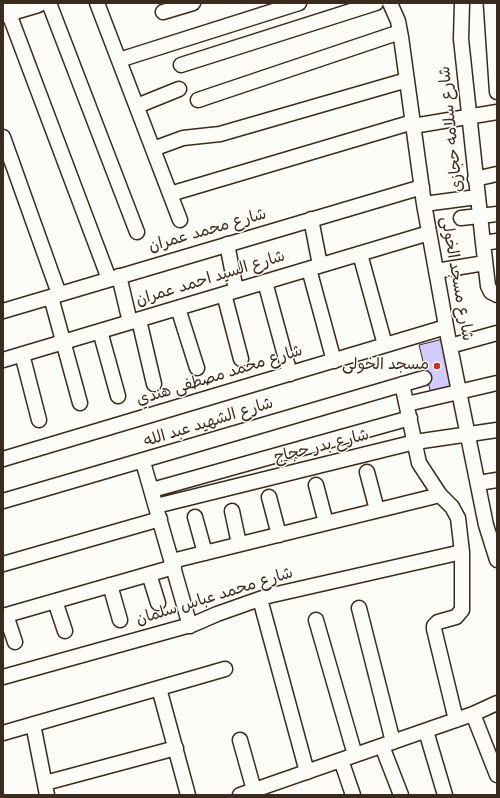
<!DOCTYPE html>
<html>
<head>
<meta charset="utf-8">
<style>
  body { margin:0 }
  #map { position:relative; width:500px; height:798px; overflow:hidden; background:#fdfcf7; font-family:"Indie Flower",sans-serif }
  canvas { display:block }
  .frame { position:absolute; inset:0; border:4px solid #3b2a1e; pointer-events:none }
</style>
</head>
<body>
<div id="map">
<canvas width="500" height="798"></canvas>
<div class="frame"></div>
</div>
<script>
const g = document.querySelector('canvas').getContext('2d');
g.lineJoin = 'round';
function paint(path, color) {
  g.fillStyle = color;
  g.fill(path, 'evenodd');
}
function poly(rows) {
  const path = new Path2D();
  for (const r of rows) {
    path.moveTo(r[0], r[1]);
    for (let i = 2; i < r.length; i += 2) path.lineTo(r[i], r[i + 1]);
  }
  return path;
}
function stroke(path, color, width, dash) {
  g.strokeStyle = color;
  g.lineWidth = width;
  g.lineCap = dash ? 'butt' : 'round';
  g.setLineDash(dash || []);
  g.stroke(path);
}
function write(font, color, halo, rows, align = 'center') {
  g.font = font + ' "Indie Flower","Playpen Sans Arabic",sans-serif';
  g.lineWidth = 3;
  g.setLineDash([]);
  g.textBaseline = 'middle';
  g.strokeStyle = halo;
  g.fillStyle = color;
  for (const [text, x, y, turn = 0] of rows) {
    g.save();
    g.translate(x, y);
    g.rotate((+turn || 0) * Math.PI / 180);
    g.textAlign = isNaN(turn) ? turn : align;
    if (halo) g.strokeText(text, 0, 0);
    g.fillText(text, 0, 0);
    g.restore();
  }
}
const building = poly([
  [443,339,456,388,431,394,419,345,443,339]
]);
const street = poly([
  [49,3,137,232],
  [97,3,180,220],
  [390,3,398,21,401,37,424,204,448,337,486,525,497,560],
  [462,3,461,39,483,243,488,286,491,292,497,295],
  [491,3,497,92],
  [8,11,109,279],
  [163,12,193,3],
  [119,60,299,3],
  [181,65,376,3],
  [198,100,400,32],
  [137,106,179,89],
  [413,126,497,112],
  [3,137,59,294],
  [153,149,183,138,220,134,407,80],
  [475,179,497,174],
  [170,194,413,122],
  [424,204,477,197],
  [461,218,497,214],
  [311,219,320,265],
  [483,243,497,241],
  [227,244,236,290],
  [360,254,385,345],
  [309,269,334,361],
  [436,271,485,263],
  [119,276,130,322],
  [265,282,290,374],
  [224,294,241,359],
  [51,297,80,403],
  [178,308,197,368],
  [3,311,422,187],
  [139,320,154,384],
  [100,331,118,396],
  [450,346,497,333],
  [22,354,39,420],
  [3,360,429,233],
  [402,384,419,463,440,495,452,507,458,518,462,552,462,610,456,617,438,622,434,626,434,629,456,720],
  [407,404,497,383],
  [3,459,446,327],
  [143,462,190,626],
  [367,472,377,510],
  [478,483,497,480],
  [316,485,326,523],
  [152,490,410,418],
  [269,497,279,535],
  [3,501,424,378],
  [156,506,415,442,497,430],
  [232,511,239,544],
  [195,517,205,553],
  [172,561,440,495],
  [3,564,160,519],
  [149,574,158,603],
  [110,585,120,620],
  [260,599,307,772],
  [55,601,65,631],
  [359,608,393,742],
  [6,615,15,642],
  [3,616,174,567],
  [316,620,355,755],
  [3,677,194,624,217,614,268,596,462,552],
  [159,688,188,795],
  [473,714,497,775],
  [33,724,47,795],
  [426,731,445,795],
  [3,733,225,669],
  [240,740,254,790],
  [382,746,401,795],
  [341,760,353,795],
  [45,783,176,748],
  [240,795,473,714,497,703]
]);
const secondary = poly([
  [3,13,37,3]
]);
const markers = [
  [437,366,4,"#c8321e"]
];
const streetNames = [
  ["شارع سلامه حجازى",453,129,-96],
  ["شارع محمد عمران",208,232,-16],
  ["شارع مسجد الخولى",455,279,80],
  ["شارع السيد احمد عمران",211,280,-17],
  ["شارع محمد مصطفى هندي",220,377,-17],
  ["شارع الشهيد عبد الله",209,424,-17],
  ["شارع بدر حجاج",322,448,-14],
  ["شارع محمد عباس سلمان",215,598,-17]
];
const poiNames = [
  ["مسجد الخولى",429,366]
];
paint(building, '#d2cbfd');
stroke(building, '#3b2a1e', 1);
stroke(street, '#3b2a1e', 17);
stroke(secondary, '#3b2a1e', 22);
stroke(street, '#fdfcf7', 14);
stroke(secondary, '#fdfcf7', 19);
for (const [x, y, r, color] of markers) {
  const dot = new Path2D();
  dot.arc(x, y, r, 0, 2 * Math.PI);
  g.fillStyle = color;
  g.fill(dot);
  stroke(dot, '#fdfcf7', 1.5);
}
write('16px', '#3b2a1e', '#fdfcf7', streetNames);
write('16px', '#3b2a1e', '#fdfcf7', poiNames, 'right');
</script>
</body>
</html>
